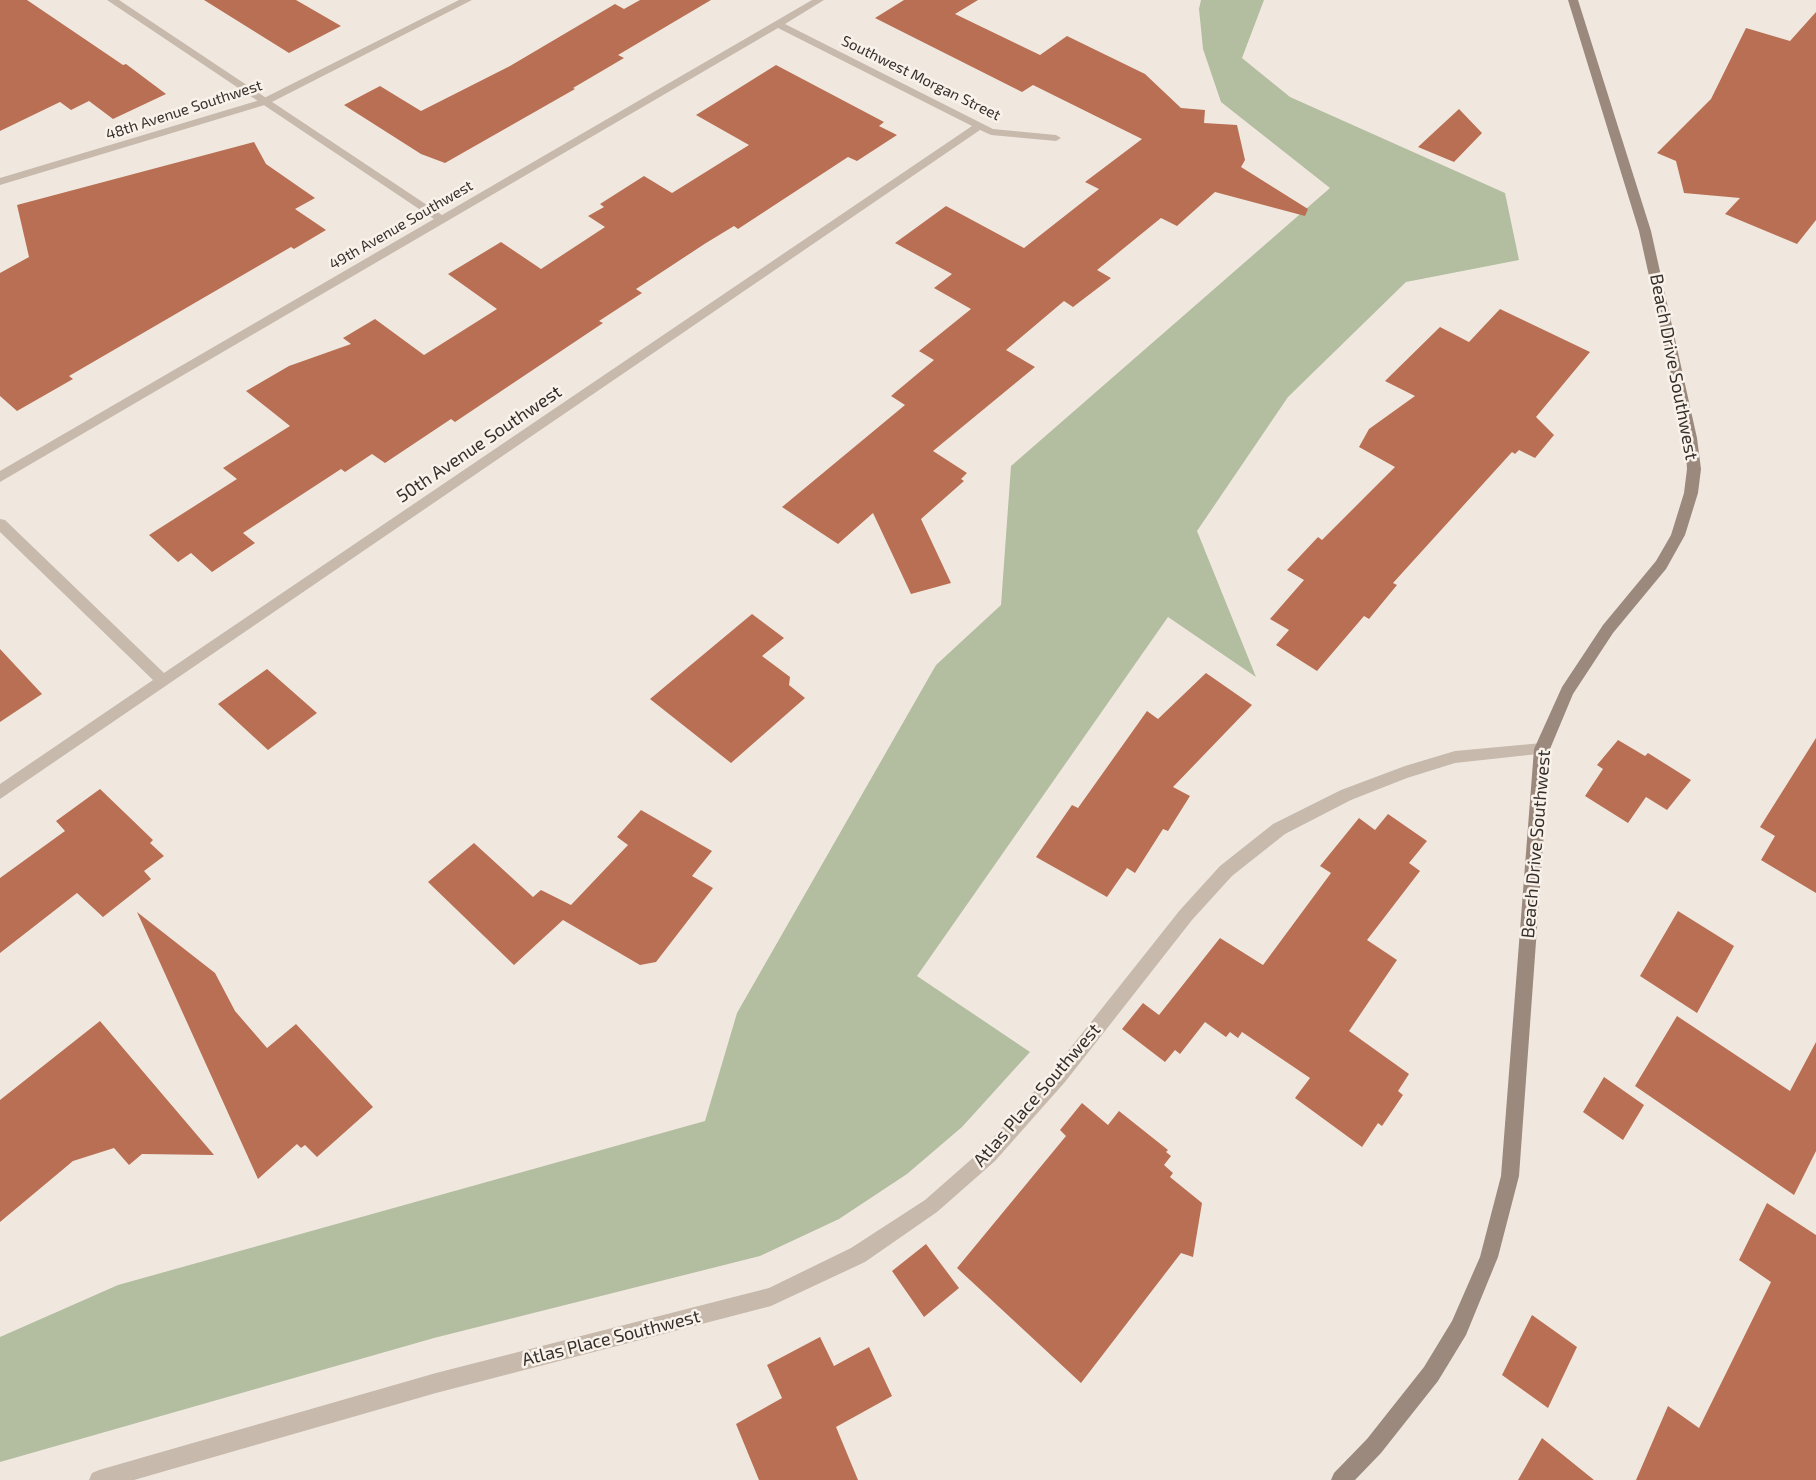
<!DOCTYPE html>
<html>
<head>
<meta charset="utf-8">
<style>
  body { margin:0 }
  canvas { display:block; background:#f0e8df }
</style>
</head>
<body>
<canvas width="1816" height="1480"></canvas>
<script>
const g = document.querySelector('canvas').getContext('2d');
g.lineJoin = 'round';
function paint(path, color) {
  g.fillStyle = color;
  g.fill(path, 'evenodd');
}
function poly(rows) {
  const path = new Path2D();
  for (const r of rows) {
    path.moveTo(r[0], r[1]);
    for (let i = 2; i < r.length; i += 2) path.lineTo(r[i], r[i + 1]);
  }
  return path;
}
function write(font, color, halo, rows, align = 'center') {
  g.font = font + ' "Exo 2",sans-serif';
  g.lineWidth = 5;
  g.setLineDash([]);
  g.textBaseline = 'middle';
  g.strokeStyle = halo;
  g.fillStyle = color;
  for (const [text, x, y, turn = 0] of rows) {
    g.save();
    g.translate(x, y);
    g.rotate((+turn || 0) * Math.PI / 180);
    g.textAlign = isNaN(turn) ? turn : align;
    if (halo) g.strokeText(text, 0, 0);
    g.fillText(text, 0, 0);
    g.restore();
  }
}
const green = poly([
  [1201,0,1264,0,1242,58,1290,97,1505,193,1519,260,1406,282,1288,397,1197,531,1256,677,1168,617,917,976,1030,1052,962,1127,907,1174,839,1219,760,1256,434,1338,0,1462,0,1337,118,1285,705,1121,737,1013,936,665,1001,605,1011,466,1330,188,1221,102,1203,49,1199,9]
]);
const building = poly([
  [0,0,27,0,123,65,126,64,166,94,113,119,89,101,71,110,60,102,0,131],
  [204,0,296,0,341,26,289,53],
  [640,0,711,0,618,55,624,58,573,88,575,89,445,163,421,154,344,105,380,86,421,111,510,66,615,4,624,9],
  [904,0,978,0,955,14,1040,55,1067,36,1145,74,1181,108,1205,110,1204,123,1237,125,1245,160,1241,167,1308,209,1305,216,1215,192,1177,226,1161,218,1097,270,1111,278,1073,307,1064,301,1006,350,1035,367,933,451,967,473,961,479,964,481,921,519,951,583,911,594,873,513,838,544,782,507,905,405,891,396,934,360,919,351,971,309,934,288,952,274,895,243,946,206,1024,248,1099,189,1085,182,1142,139,1033,85,1022,92,875,18],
  [1816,12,1816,220,1797,244,1725,214,1740,198,1684,193,1676,161,1657,153,1711,99,1746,28,1790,41],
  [776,65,884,122,879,126,897,135,857,161,848,157,738,229,734,226,706,243,636,289,642,293,599,321,603,323,455,422,451,419,385,463,372,454,345,472,341,469,243,533,255,543,212,572,191,553,178,562,149,535,237,479,223,468,290,426,246,391,289,366,351,344,343,338,375,319,424,355,497,309,448,274,501,242,541,269,605,227,588,216,604,207,600,204,644,176,672,193,749,145,696,115],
  [1459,109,1482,133,1454,162,1418,147],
  [254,142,266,164,315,198,295,209,326,230,294,249,291,247,69,376,73,379,17,411,0,396,0,273,29,257,17,205],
  [1500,309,1590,352,1536,417,1554,435,1535,458,1519,450,1515,454,1512,452,1393,583,1397,585,1369,619,1364,616,1317,671,1276,645,1289,630,1270,619,1304,580,1287,570,1318,537,1322,540,1395,467,1359,447,1369,429,1415,396,1385,381,1440,327,1469,342],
  [752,614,784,638,762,656,790,677,789,685,805,698,731,763,650,699],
  [0,649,42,694,0,722],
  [267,669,317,713,268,750,218,704],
  [1206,673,1252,705,1173,787,1190,796,1168,831,1163,829,1135,873,1127,868,1107,897,1036,857,1072,805,1078,808,1147,711,1158,719],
  [1816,738,1816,893,1761,860,1775,836,1760,827],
  [1618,740,1645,756,1648,753,1691,780,1667,810,1646,797,1628,823,1585,796,1603,769,1597,765],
  [100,789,153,840,150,843,164,856,144,871,151,879,103,917,77,893,0,953,0,878,65,831,56,821],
  [641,810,712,851,692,876,713,888,656,962,640,965,563,920,514,965,428,882,474,843,533,897,541,890,571,905,628,845,617,837],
  [1388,814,1427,841,1409,863,1420,871,1367,940,1397,960,1349,1031,1409,1074,1398,1091,1403,1095,1382,1126,1378,1123,1362,1147,1295,1098,1310,1078,1242,1032,1238,1038,1230,1032,1226,1037,1205,1022,1180,1054,1175,1050,1165,1062,1122,1029,1143,1003,1159,1015,1220,938,1263,965,1331,873,1320,866,1359,818,1375,830],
  [1678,911,1734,946,1697,1013,1640,976],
  [137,912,215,973,235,1011,267,1048,296,1024,373,1107,317,1157,305,1145,301,1148,297,1144,258,1179],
  [1677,1016,1790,1091,1816,1042,1816,1151,1794,1195,1635,1086],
  [100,1021,214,1155,142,1154,129,1165,114,1148,73,1161,0,1222,0,1100],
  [1604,1077,1644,1105,1623,1140,1583,1112],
  [1082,1103,1108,1125,1119,1111,1168,1150,1166,1152,1171,1156,1164,1165,1173,1173,1170,1177,1202,1203,1193,1257,1181,1253,1081,1383,957,1268,1066,1136,1060,1130],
  [1767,1203,1816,1235,1816,1480,1636,1480,1668,1406,1699,1428,1771,1282,1739,1260],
  [926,1244,959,1288,924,1317,892,1271],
  [1532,1315,1577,1347,1548,1408,1502,1375],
  [820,1337,834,1366,869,1347,892,1396,836,1427,858,1480,759,1480,736,1424,782,1398,767,1365],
  [1542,1438,1594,1480,1518,1480]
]);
const minor = poly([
  [107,0,119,0,442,215,812,0,824,0,785,24,993,129,1056,135,1061,138,1056,141,991,135,980,130,0,799,0,784,153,680,0,532,0,519,5,520,164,673,972,126,778,28,0,482,0,471,434,219,107,0],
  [1542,743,1547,745,1550,749,1547,753,1455,763,1407,778,1351,800,1285,834,1232,876,1192,920,1065,1082,995,1161,937,1212,865,1262,771,1306,436,1393,134,1480,89,1480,92,1473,99,1470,436,1373,769,1288,851,1248,925,1200,983,1149,1053,1070,1180,910,1220,866,1273,824,1341,790,1405,766,1455,751,1542,743]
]);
const tertiary = poly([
  [459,0,472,0,268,104,0,185,0,178,260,100,459,0]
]);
const secondary = poly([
  [1568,0,1578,0,1651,231,1697,438,1701,469,1698,493,1685,535,1666,569,1613,633,1573,694,1550,749,1519,1176,1498,1257,1466,1335,1438,1381,1381,1453,1355,1480,1331,1480,1334,1473,1367,1439,1424,1367,1452,1321,1480,1257,1501,1176,1534,749,1562,687,1603,625,1656,561,1671,535,1684,493,1687,469,1685,438,1639,231,1568,0]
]);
const farStreetnames = [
  ["Southwest Morgan Street",921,78,26],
  ["48th Avenue Southwest",184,110,-18],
  ["49th Avenue Southwest",401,225,-30]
];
const streetNames = [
  ["Beach Drive Southwest",1674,367,79],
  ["50th Avenue Southwest",479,444,-34],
  ["Beach Drive Southwest",1536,844,-85],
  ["Atlas Place Southwest",1037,1095,-49],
  ["Atlas Place Southwest",611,1338,-14]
];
paint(green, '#b3bea0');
paint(building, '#b96f53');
paint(minor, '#c7b9ac');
paint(tertiary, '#c7b9ac');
paint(secondary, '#9b897d');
write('15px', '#362e2a', '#f8f2eb', farStreetnames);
write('18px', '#362e2a', '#f8f2eb', streetNames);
</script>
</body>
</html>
